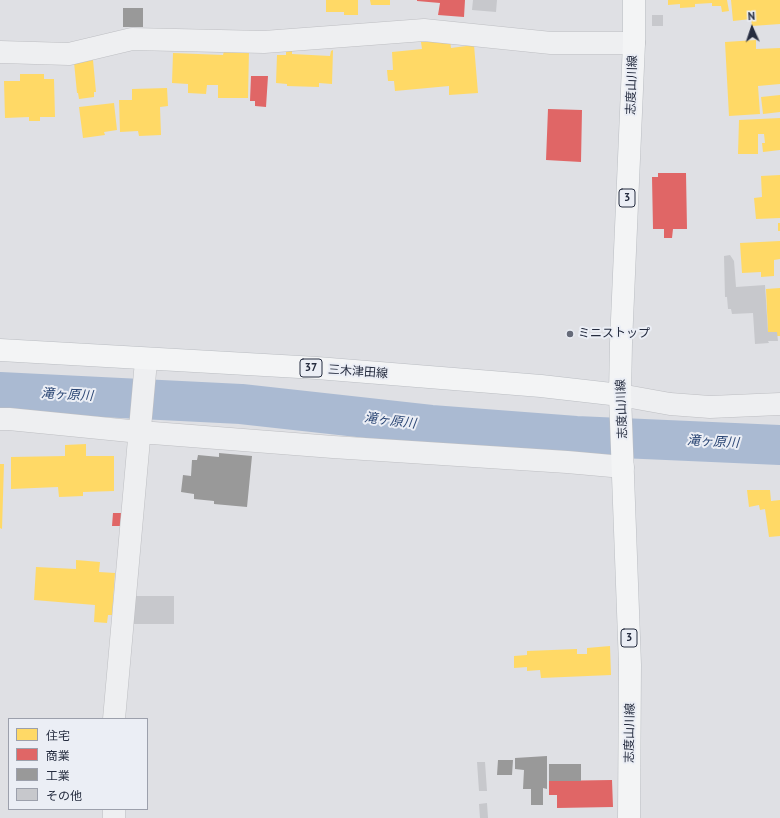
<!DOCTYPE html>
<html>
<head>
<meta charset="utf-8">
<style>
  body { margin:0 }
  #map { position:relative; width:780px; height:818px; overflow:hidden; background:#dfe0e4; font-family:"PT Sans","Noto Sans JP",sans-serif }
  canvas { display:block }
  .legend { position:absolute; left:8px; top:718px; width:140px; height:92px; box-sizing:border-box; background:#ebeef5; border:1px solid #9ca0ac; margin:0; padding:5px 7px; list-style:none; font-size:12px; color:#252c3f }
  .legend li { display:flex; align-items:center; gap:8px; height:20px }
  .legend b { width:20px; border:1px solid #9ca0ac }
  .north { position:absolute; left:732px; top:8px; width:40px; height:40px; -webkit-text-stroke:3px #ebeef5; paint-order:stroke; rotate:357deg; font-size:11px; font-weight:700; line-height:16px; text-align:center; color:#252c3f }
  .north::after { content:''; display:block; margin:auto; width:14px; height:18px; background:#252c3f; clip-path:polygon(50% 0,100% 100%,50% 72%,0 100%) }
</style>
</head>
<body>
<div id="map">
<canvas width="780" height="818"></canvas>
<ul class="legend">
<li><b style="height:11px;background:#ffd966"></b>住宅</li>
<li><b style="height:11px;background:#e06666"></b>商業</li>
<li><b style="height:11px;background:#999"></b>工業</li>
<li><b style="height:11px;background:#c7c8cc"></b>その他</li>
</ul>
<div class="north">N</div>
</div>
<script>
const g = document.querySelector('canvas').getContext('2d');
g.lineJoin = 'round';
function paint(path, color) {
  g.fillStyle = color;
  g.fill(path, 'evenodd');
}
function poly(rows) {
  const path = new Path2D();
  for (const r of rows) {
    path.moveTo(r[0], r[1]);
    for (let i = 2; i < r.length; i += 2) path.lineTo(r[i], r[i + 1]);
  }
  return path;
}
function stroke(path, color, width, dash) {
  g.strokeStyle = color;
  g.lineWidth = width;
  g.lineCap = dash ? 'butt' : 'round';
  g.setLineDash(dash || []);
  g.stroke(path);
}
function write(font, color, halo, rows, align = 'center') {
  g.font = font + ' "PT Sans","Noto Sans JP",sans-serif';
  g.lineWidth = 4;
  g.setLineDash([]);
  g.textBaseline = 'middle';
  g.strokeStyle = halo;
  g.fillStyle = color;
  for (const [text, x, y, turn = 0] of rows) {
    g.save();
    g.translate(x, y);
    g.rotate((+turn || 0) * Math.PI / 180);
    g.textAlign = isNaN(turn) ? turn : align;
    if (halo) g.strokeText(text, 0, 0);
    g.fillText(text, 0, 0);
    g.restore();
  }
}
const homes = poly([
  [326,0,358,0,358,15,344,15,344,12,326,12],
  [370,0,390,0,390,5,371,5],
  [668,0,727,0,729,11,722,12,721,6,712,6,712,3,695,4,695,7,680,8,680,4,668,5],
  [731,0,780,0,780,24,752,26,751,19,733,21],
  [450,40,451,48,474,45,478,93,449,95,449,86,395,91,394,81,388,81,387,70,393,70,392,52,422,49,421,42],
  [756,40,756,49,780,48,780,84,758,86,760,114,729,116,725,42],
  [286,49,292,49,292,54,330,56,331,51,333,50,332,84,319,83,319,87,287,86,287,84,276,83,277,55,286,55],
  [249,50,248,98,218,98,218,85,207,85,206,94,188,93,188,84,172,83,173,53,223,55,224,51],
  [93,60,96,92,94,92,94,97,79,99,78,93,77,93,74,62],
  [20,74,44,74,44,79,54,79,55,117,40,117,40,121,29,121,29,117,5,118,4,81,20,81],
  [167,88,168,106,160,107,161,135,139,136,138,131,120,132,119,100,132,100,132,89],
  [780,95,780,112,763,114,761,97],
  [114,103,117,130,104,132,105,135,83,138,79,107],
  [780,118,780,150,763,152,762,143,765,143,764,134,758,134,758,154,738,154,739,120],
  [780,175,780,218,756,219,754,198,762,197,761,176],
  [778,223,780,223,780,231,778,231],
  [780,241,780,259,774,260,774,276,761,277,761,272,742,273,740,243],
  [780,288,780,336,777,336,777,332,768,332,766,289],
  [86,444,86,456,114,456,114,491,83,492,83,496,59,497,58,487,11,489,11,457,65,456,65,445],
  [0,464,4,464,2,529,0,528],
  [747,490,770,490,771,501,780,500,780,536,769,537,765,509,760,510,759,505,749,507],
  [76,560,100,562,99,572,115,573,112,615,108,615,107,623,94,622,95,605,34,600,36,567,76,569],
  [610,646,611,675,541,678,540,670,527,671,527,667,514,668,514,656,527,655,527,651,577,649,577,654,587,654,587,648]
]);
const shops = poly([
  [417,0,465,0,464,17,438,15,440,3,417,1],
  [251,76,268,76,266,107,255,106,255,101,250,101],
  [548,109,582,110,581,162,546,160],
  [658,173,686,173,687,229,673,229,672,238,664,238,664,229,653,229,652,177,658,177],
  [113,513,123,513,122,526,112,526],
  [612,780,613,807,557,808,557,795,549,795,549,781]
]);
const industry = poly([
  [123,8,143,8,143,27,123,27],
  [219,453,252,456,247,507,214,504,214,501,194,499,194,494,181,492,183,475,191,476,192,460,197,460,198,455,219,457],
  [547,756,547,789,543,788,543,805,531,805,531,789,523,789,524,770,515,769,515,758],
  [498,760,513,760,512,775,497,775],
  [549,764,581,764,581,781,549,781]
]);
const river = poly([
  [0,392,241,404,431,425,576,436,780,445]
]);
const building = poly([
  [473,0,497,0,496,12,472,10],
  [652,15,663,15,663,26,652,26],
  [730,255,734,261,736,287,765,285,768,332,777,332,778,341,768,341,769,343,755,344,753,313,732,314,731,309,728,309,727,297,725,297,724,256],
  [134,596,174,596,174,624,134,624],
  [477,762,485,762,487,791,479,791],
  [487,803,488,818,480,818,479,804]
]);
const minor = poly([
  [0,52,69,54,132,39,264,42,424,30,551,43,634,43],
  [0,419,9,419,140,432,333,447,567,462,623,467],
  [114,719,145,372,147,359],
  [114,809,114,818]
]);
const tertiary = poly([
  [620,395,670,404,710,407,780,404]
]);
const primary = poly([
  [0,350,317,368,541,386,620,395],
  [629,818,630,665,620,395,621,343,634,43,634,0]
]);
const markers = [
  [570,334,4,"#666b79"]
];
const shields = [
  [627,198,16],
  [311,368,22],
  [629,638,16]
];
const shieldNames = [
  ["3",627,198],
  ["37",311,368],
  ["3",629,638]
];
const streetNames = [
  ["志度山川線",632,85,-88],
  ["三木津田線",358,372,4],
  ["志度山川線",622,409,-92],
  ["志度山川線",630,733,-89]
];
const poiNames = [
  ["ミニストップ",578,334]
];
const waterNames = [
  ["滝ヶ原川",67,395,3],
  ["滝ヶ原川",390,421,7],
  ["滝ヶ原川",713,442,3]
];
paint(homes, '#ffd966');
paint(shops, '#e06666');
paint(industry, '#999');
stroke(river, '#aabad2', 40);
paint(building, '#c7c8cc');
stroke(minor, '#bdbec2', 23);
stroke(tertiary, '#bdbec2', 23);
stroke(primary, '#babdc2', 23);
stroke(minor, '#eeeff1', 22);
stroke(tertiary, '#eeeff1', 22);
stroke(primary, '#f3f4f5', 22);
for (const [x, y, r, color] of markers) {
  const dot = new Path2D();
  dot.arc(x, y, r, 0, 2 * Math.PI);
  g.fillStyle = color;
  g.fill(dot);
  stroke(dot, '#ebeef5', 1.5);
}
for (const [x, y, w] of shields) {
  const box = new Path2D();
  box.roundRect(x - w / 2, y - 9, w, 18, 3);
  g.fillStyle = '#ebeef5';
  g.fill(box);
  stroke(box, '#252c3f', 1);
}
write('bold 11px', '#252c3f', null, shieldNames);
write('12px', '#252c3f', '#ebeef5', streetNames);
write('12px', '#252c3f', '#ebeef5', poiNames, 'left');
write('italic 13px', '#2c4775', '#ebeef5', waterNames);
</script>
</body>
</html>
